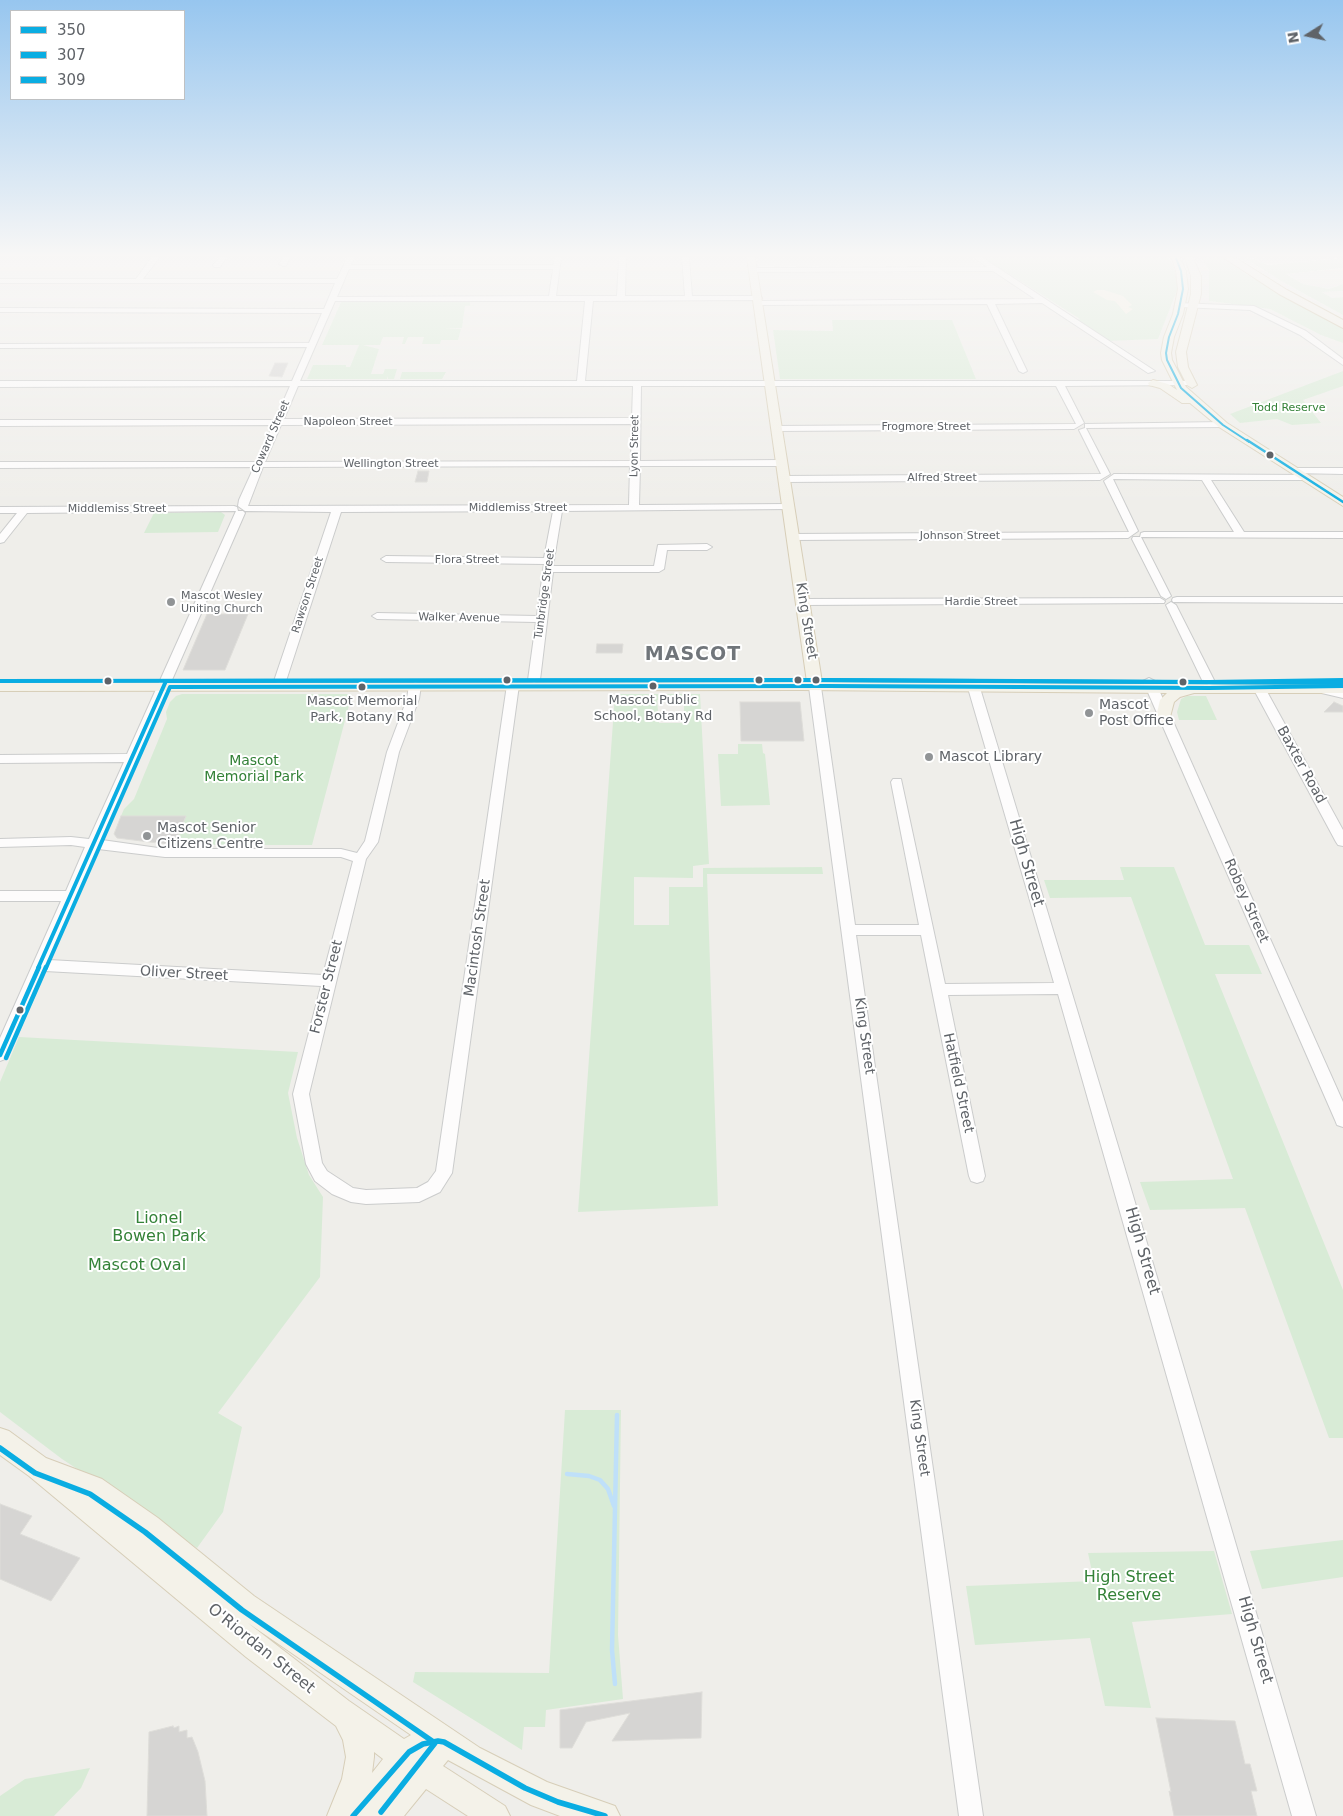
<!DOCTYPE html>
<html>
<head>
<meta charset="utf-8">
<style>
  body { margin:0 }
  #map { position:relative; width:1343px; height:1816px; overflow:hidden; background:#efeeea; font-family:"DejaVu Sans",sans-serif }
  canvas { display:block }
  .legend { position:absolute; left:10px; top:10px; width:175px; height:90px; box-sizing:border-box; background:#fff; border:1px solid #bfc1c3; margin:0; padding:6px 9px; list-style:none; font-size:15px; color:#5f6368 }
  .legend li { display:flex; align-items:center; gap:10px; height:25px }
  .legend b { width:25px; border:1px solid #bfc1c3 }
  .north { position:absolute; left:1283px; top:10px; width:50px; height:50px; -webkit-text-stroke:4px #fff; paint-order:stroke; rotate:260deg; font-size:14px; font-weight:700; line-height:20px; text-align:center; color:#5f6368 }
  .north::after { content:''; display:block; margin:auto; width:18px; height:22px; background:#5f6368; clip-path:polygon(50% 0,100% 100%,50% 72%,0 100%) }
</style>
</head>
<body>
<div id="map">
<canvas width="1343" height="1816"></canvas>
<ul class="legend">
<li><b style="height:6px;background:#0aade2"></b>350</li>
<li><b style="height:6px;background:#0aade2"></b>307</li>
<li><b style="height:6px;background:#0aade2"></b>309</li>
</ul>
<div class="north">N</div>
</div>
<script>
const g = document.querySelector('canvas').getContext('2d');
g.lineJoin = 'round';
function paint(path, color) {
  g.fillStyle = color;
  g.fill(path, 'evenodd');
}
function poly(rows) {
  const path = new Path2D();
  for (const r of rows) {
    path.moveTo(r[0], r[1]);
    for (let i = 2; i < r.length; i += 2) path.lineTo(r[i], r[i + 1]);
  }
  return path;
}
function stroke(path, color, width, dash) {
  g.strokeStyle = color;
  g.lineWidth = width;
  g.lineCap = dash ? 'butt' : 'round';
  g.setLineDash(dash || []);
  g.stroke(path);
}
function write(font, color, halo, rows, align = 'center') {
  g.font = font + ' "DejaVu Sans",sans-serif';
  g.lineWidth = 4;
  g.setLineDash([]);
  g.textBaseline = 'middle';
  g.strokeStyle = halo;
  g.fillStyle = color;
  for (const [text, x, y, turn = 0] of rows) {
    g.save();
    g.translate(x, y);
    g.rotate((+turn || 0) * Math.PI / 180);
    g.textAlign = isNaN(turn) ? turn : align;
    if (halo) g.strokeText(text, 0, 0);
    g.fillText(text, 0, 0);
    g.restore();
  }
}
const green = poly([
  [984,258,1169,258,1174,267,1178,288,1158,339,1107,341,1076,321,1080,319],
  [1201,258,1223,258,1249,276,1343,328,1343,343,1321,335,1270,309,1209,301,1209,270],
  [1252,258,1268,265,1343,258,1343,268,1286,274,1303,284,1329,289,1343,284,1343,291,1322,292,1332,298,1343,297,1343,315,1283,282,1246,259],
  [341,302,470,302,470,305,477,305,465,306,462,328,445,328,461,329,458,340,441,340,440,344,422,344,424,337,408,337,405,344,402,344,404,337,383,337,380,345,363,345,379,349,371,374,383,374,385,369,397,369,394,379,388,379,388,376,387,379,307,379,313,365,346,365,346,367,350,367,359,345,322,345],
  [832,320,952,320,976,379,780,379,773,330,833,331],
  [1343,371,1343,386,1303,400,1321,423,1292,425,1277,419,1240,423,1230,414],
  [402,372,446,372,442,379,400,379],
  [221,512,225,515,218,532,144,533,154,513],
  [182,694,352,694,312,845,174,845,186,816,121,816,124,809,134,799,167,719,166,712,170,702,176,696],
  [615,694,700,694,709,864,693,866,693,878,634,877,634,925,669,925,669,887,703,887,703,868,822,867,823,874,707,874,718,1206,578,1212],
  [657,700,684,700,684,723,659,723],
  [1187,696,1206,696,1217,720,1179,720,1177,712,1181,699],
  [738,744,762,744,763,753,765,754,770,805,721,806,718,754,738,754],
  [1120,867,1174,867,1205,945,1249,945,1262,974,1215,974,1343,1290,1343,1438,1329,1438,1245,1208,1150,1210,1140,1182,1233,1179,1131,897,1050,898,1044,880,1124,880],
  [19,1037,298,1052,288,1093,297,1138,309,1175,323,1197,320,1277,218,1413,242,1427,223,1512,197,1548,62,1459,0,1412,0,1082],
  [565,1410,621,1410,618,1635,623,1699,546,1710,545,1727,524,1727,522,1750,413,1682,415,1672,549,1673],
  [1343,1540,1343,1577,1262,1589,1250,1551],
  [1214,1551,1232,1614,1132,1622,1151,1708,1105,1706,1090,1638,975,1645,966,1586,1094,1581,1088,1553],
  [90,1768,81,1788,54,1816,0,1816,0,1796,25,1779]
]);
const sand = poly([
  [1097,290,1104,290,1123,296,1132,305,1128,307,1133,309,1126,314,1115,301,1107,300,1093,292]
]);
const stream = poly([
  [567,1474,589,1476,600,1480,608,1489,614,1506],
  [615,1684,612,1650,617,1415]
]);
const building = poly([
  [275,363,288,363,282,377,269,376,275,363],
  [418,471,429,471,427,482,415,482,418,471],
  [207,614,248,614,225,670,183,670,207,614],
  [597,644,623,644,622,653,596,653,597,644],
  [740,702,800,702,804,741,741,741,740,702],
  [1334,702,1343,706,1343,712,1324,712,1334,702],
  [121,816,186,816,174,845,117,838,114,834,121,816],
  [0,1504,32,1516,20,1534,80,1558,51,1601,0,1579,0,1504],
  [702,1692,701,1738,612,1741,630,1713,586,1722,572,1748,560,1748,560,1710,702,1692],
  [1156,1718,1235,1721,1245,1764,1250,1764,1257,1791,1251,1791,1257,1816,1174,1816,1169,1791,1171,1792,1156,1718],
  [173,1726,174,1728,179,1726,179,1732,187,1730,187,1738,192,1737,198,1752,205,1781,207,1816,147,1816,149,1732,173,1726]
]);
const minor = poly([
  [151,258,159,258,143,279,337,279,347,258,354,258,351,265,553,265,555,258,561,258,556,296,617,296,619,258,626,258,625,296,685,296,682,258,689,258,692,296,758,296,762,298,758,300,593,301,585,381,1190,381,1194,383,1190,385,1065,386,1084,423,1074,429,777,431,774,430,774,426,1076,424,1056,386,641,386,640,461,782,460,787,463,782,466,640,466,639,505,788,504,791,505,791,509,562,511,553,566,654,566,658,545,707,544,712,547,707,550,667,550,664,569,659,572,553,572,540,680,534,683,528,680,536,622,377,619,372,616,377,613,537,616,544,564,386,562,381,559,386,556,544,558,553,511,341,512,286,681,280,684,274,681,331,512,245,511,238,506,239,500,254,467,0,468,0,462,256,462,273,425,0,426,0,420,275,420,290,386,0,387,0,381,292,381,307,347,0,348,0,344,309,343,322,313,0,312,0,308,324,309,335,283,0,283,0,279,136,279,151,258],
  [349,269,553,269,549,296,337,297,349,269],
  [335,301,585,301,577,381,300,381,335,301],
  [298,386,633,386,632,418,284,419,298,386],
  [632,424,631,461,265,462,281,425,632,424],
  [630,466,629,505,248,506,263,467,630,466],
  [219,258,226,258,220,267,214,267,213,265,219,258],
  [283,258,290,258,286,266,283,266,279,264,283,258],
  [974,258,983,258,1155,371,1148,373,1042,303,995,304,1027,371,1023,373,1019,371,987,304,758,305,754,303,758,301,1035,299,993,271,753,272,749,270,753,268,987,267,974,258],
  [1177,303,1254,306,1306,331,1343,359,1343,365,1300,335,1250,310,1180,307,1177,307,1177,303],
  [1223,422,1227,425,1226,427,1086,428,1110,474,1100,480,784,482,779,479,784,476,1101,474,1079,430,1085,428,1085,424,1223,422],
  [1297,468,1343,468,1343,474,1294,473,1294,469,1297,468],
  [1114,474,1307,475,1309,477,1304,480,1211,480,1244,532,1343,532,1343,538,1141,537,1171,596,1166,599,1161,596,1132,539,1133,537,1140,537,1141,533,1144,532,1234,532,1202,480,1113,479,1138,531,1128,538,792,540,787,537,792,534,1129,532,1104,481,1114,474],
  [234,506,237,507,238,511,243,511,245,513,102,840,165,849,341,849,357,853,365,841,387,752,407,699,409,685,415,682,419,683,421,685,419,699,399,752,378,842,366,859,309,1094,322,1163,327,1171,353,1188,366,1190,417,1188,428,1182,436,1171,507,685,513,682,519,685,452,1173,440,1192,419,1202,366,1204,351,1202,332,1194,315,1181,306,1164,293,1094,321,986,45,971,8,1055,5,1059,0,1061,0,1038,61,901,0,901,0,891,66,891,85,847,71,845,0,847,0,839,71,837,89,839,124,762,0,763,0,755,127,754,236,511,27,513,4,542,0,543,0,534,17,513,0,513,0,507,234,506],
  [98,849,165,857,341,857,353,861,323,975,49,960,98,849],
  [1177,597,1343,597,1343,603,1173,602,1172,600,1173,598,1177,597],
  [1160,598,1165,601,1164,603,803,605,798,602,803,599,1160,598],
  [1171,602,1176,605,1215,682,1213,684,1209,685,1203,682,1166,605,1171,602],
  [1149,678,1155,681,1343,1102,1343,1127,1337,1125,1335,1120,1143,681,1149,678],
  [815,684,821,687,855,925,919,925,891,782,893,779,901,779,945,984,1054,983,968,688,974,685,980,688,1131,1189,1316,1816,1292,1816,1058,994,948,995,985,1176,983,1181,977,1183,971,1181,969,1176,921,935,856,935,983,1816,959,1816,809,687,815,684],
  [1259,685,1265,688,1343,830,1343,846,1338,845,1336,842,1253,688,1259,685],
  [1317,686,1343,692,1343,698,1313,691,1311,689,1313,687,1317,686]
]);
const major = poly([
  [747,258,755,258,822,682,1343,685,1343,693,1194,693,1180,697,1174,702,1170,717,1168,720,1163,722,1158,720,1156,717,1160,700,1167,693,801,690,0,691,0,683,807,682,747,258],
  [1172,258,1180,258,1186,271,1188,289,1183,314,1174,337,1171,353,1172,360,1186,387,1227,423,1343,497,1343,506,1219,427,1190,403,1182,403,1160,388,1149,385,1148,383,1153,380,1168,384,1177,390,1162,360,1161,353,1164,337,1173,314,1178,289,1176,271,1172,258],
  [1185,258,1193,258,1201,276,1201,294,1186,352,1188,367,1197,385,1192,388,1187,385,1178,367,1176,352,1191,294,1191,276,1185,258],
  [0,1428,9,1431,46,1458,102,1479,158,1518,254,1596,480,1748,547,1782,615,1806,620,1816,560,1816,531,1805,448,1760,443,1766,505,1806,510,1816,468,1816,426,1789,404,1816,327,1816,342,1779,346,1757,343,1740,336,1726,246,1657,29,1476,0,1455,0,1428],
  [248,1623,411,1735,404,1739,349,1701,248,1623],
  [374,1752,383,1759,372,1773,374,1757,374,1752]
]);
const highway = poly([
  [1224,258,1236,258,1287,290,1343,320,1343,328,1279,294,1224,258]
]);
const bus1Far4 = poly([
  [1176,258,1181,271,1183,289,1178,314,1169,337,1166,353,1167,360,1181,388,1223,425,1249,442]
]);
const bus1Far3 = poly([
  [1247,440,1343,502]
]);
const bus1Far2 = poly([
  [38,968,166,681,828,680,1209,682,1343,680]
]);
const bus1Far1 = poly([
  [0,1055,39,967]
]);
const bus1 = poly([
  [353,1816,409,1752,423,1744,438,1741,444,1742,525,1788,558,1802,605,1816]
]);
const bus2Far2 = poly([
  [46,968,170,687,828,686,1209,688,1343,686]
]);
const bus2Far1 = poly([
  [6,1058,46,967]
]);
const bus2 = poly([
  [0,1448,35,1473,90,1494,145,1532,242,1610,435,1743,381,1812]
]);
const bus3 = poly([
  [0,681,801,680,1343,683]
]);
const markers = [
  [1270,455,4.5,"#5f6368"],
  [171,602,5,"#919496"],
  [507,680,4.5,"#5f6368"],
  [759,680,4.5,"#5f6368"],
  [798,680,4.5,"#5f6368"],
  [816,680,4.5,"#5f6368"],
  [108,681,4.5,"#5f6368"],
  [1183,682,4.5,"#5f6368"],
  [653,686,4.5,"#5f6368"],
  [362,687,4.5,"#5f6368"],
  [1089,713,5,"#919496"],
  [929,757,5,"#919496"],
  [147,836,5,"#919496"],
  [20,1010,4.5,"#5f6368"]
];
const farParknames = [
  ["Todd Reserve",1289,408]
];
const farStreetnames = [
  ["Napoleon Street",348,422],
  ["Frogmore Street",926,427],
  ["Coward Street",271,437,-66],
  ["Lyon Street",635,446,-89],
  ["Wellington Street",391,464],
  ["Alfred Street",942,478],
  ["Middlemiss Street",518,508],
  ["Middlemiss Street",117,509],
  ["Johnson Street",960,536],
  ["Flora Street",467,560],
  ["Tunbridge Street",545,594,-82],
  ["Rawson Street",308,595,-72],
  ["Hardie Street",981,602],
  ["Walker Avenue",459,618,1]
];
const farPoinames = [
  ["Mascot Wesley",181,596],
  ["Uniting Church",181,609]
];
const busNames = [
  ["Mascot Public",653,701],
  ["School, Botany Rd",653,717],
  ["Mascot Memorial",362,702],
  ["Park, Botany Rd",362,718]
];
const streetNames = [
  ["King Street",806,621,81],
  ["Baxter Road",1301,765,61],
  ["Robey Street",1246,901,66],
  ["Macintosh Street",478,938,-82],
  ["Oliver Street",184,974,3],
  ["Forster Street",327,987,-76],
  ["King Street",864,1036,82],
  ["Hatfield Street",958,1083,78],
  ["King Street",919,1438,82]
];
const poiNames = [
  ["Mascot",1099,705],
  ["Post Office",1099,721],
  ["Mascot Library",939,757],
  ["Mascot Senior",157,828],
  ["Citizens Centre",157,844]
];
const parkNames = [
  ["Mascot",254,761],
  ["Memorial Park",254,777]
];
const nearStreetnames = [
  ["High Street",1026,863,74],
  ["High Street",1142,1251,74],
  ["High Street",1255,1640,74],
  ["O'Riordan Street",261,1649,39]
];
const nearParknames = [
  ["Lionel",159,1219],
  ["Bowen Park",159,1237],
  ["Mascot Oval",137,1266],
  ["High Street",1129,1578],
  ["Reserve",1129,1596]
];
const districtNames = [
  ["MASCOT",693,655]
];
paint(green, '#d8ebd6');
paint(sand, '#f6f1e1');
stroke(stream, '#bfe0f9', 4.5);
paint(building, '#d6d5d3');
stroke(building, '#deddd9', 1);
stroke(minor, '#cbcccc', 2);
stroke(major, '#d7ceb8', 2);
stroke(highway, '#c8b996', 2);
paint(minor, '#fdfcfc');
paint(major, '#f4f2e9');
paint(highway, '#f0ede3');
stroke(bus1Far4, '#0aade2', 2);
stroke(bus1Far3, '#0aade2', 2.5);
stroke(bus1Far2, '#0aade2', 4);
stroke(bus1Far1, '#0aade2', 4.5);
stroke(bus1, '#0aade2', 5.5);
stroke(bus2Far2, '#0aade2', 4);
stroke(bus2Far1, '#0aade2', 4.5);
stroke(bus2, '#0aade2', 5.5);
stroke(bus3, '#0aade2', 4);
const sky = g.createLinearGradient(0, 0, 0, 512);
sky.addColorStop(0, '#97c6ef');
sky.addColorStop(0.5, '#f8f7f6');
sky.addColorStop(1, '#f8f7f600');
g.fillStyle = sky;
g.fillRect(0, 0, 1343, 512);
for (const [x, y, r, color] of markers) {
  const dot = new Path2D();
  dot.arc(x, y, r, 0, 2 * Math.PI);
  g.fillStyle = color;
  g.fill(dot);
  stroke(dot, '#fff', 2);
}
write('11px', '#348238', '#fff', farParknames);
write('11px', '#5f6368', '#fff', farStreetnames);
write('11px', '#5f6368', '#fff', farPoinames, 'left');
write('13px', '#5f6368', '#fff', busNames);
write('14px', '#5f6368', '#fff', streetNames);
write('14px', '#5f6368', '#fff', poiNames, 'left');
write('14px', '#348238', '#fff', parkNames);
write('16px', '#5f6368', '#fff', nearStreetnames);
write('16px', '#348238', '#fff', nearParknames);
g.letterSpacing = '1px';
write('bold 19px', '#70757a', '#fff', districtNames);
g.letterSpacing = '0px';
</script>
</body>
</html>
